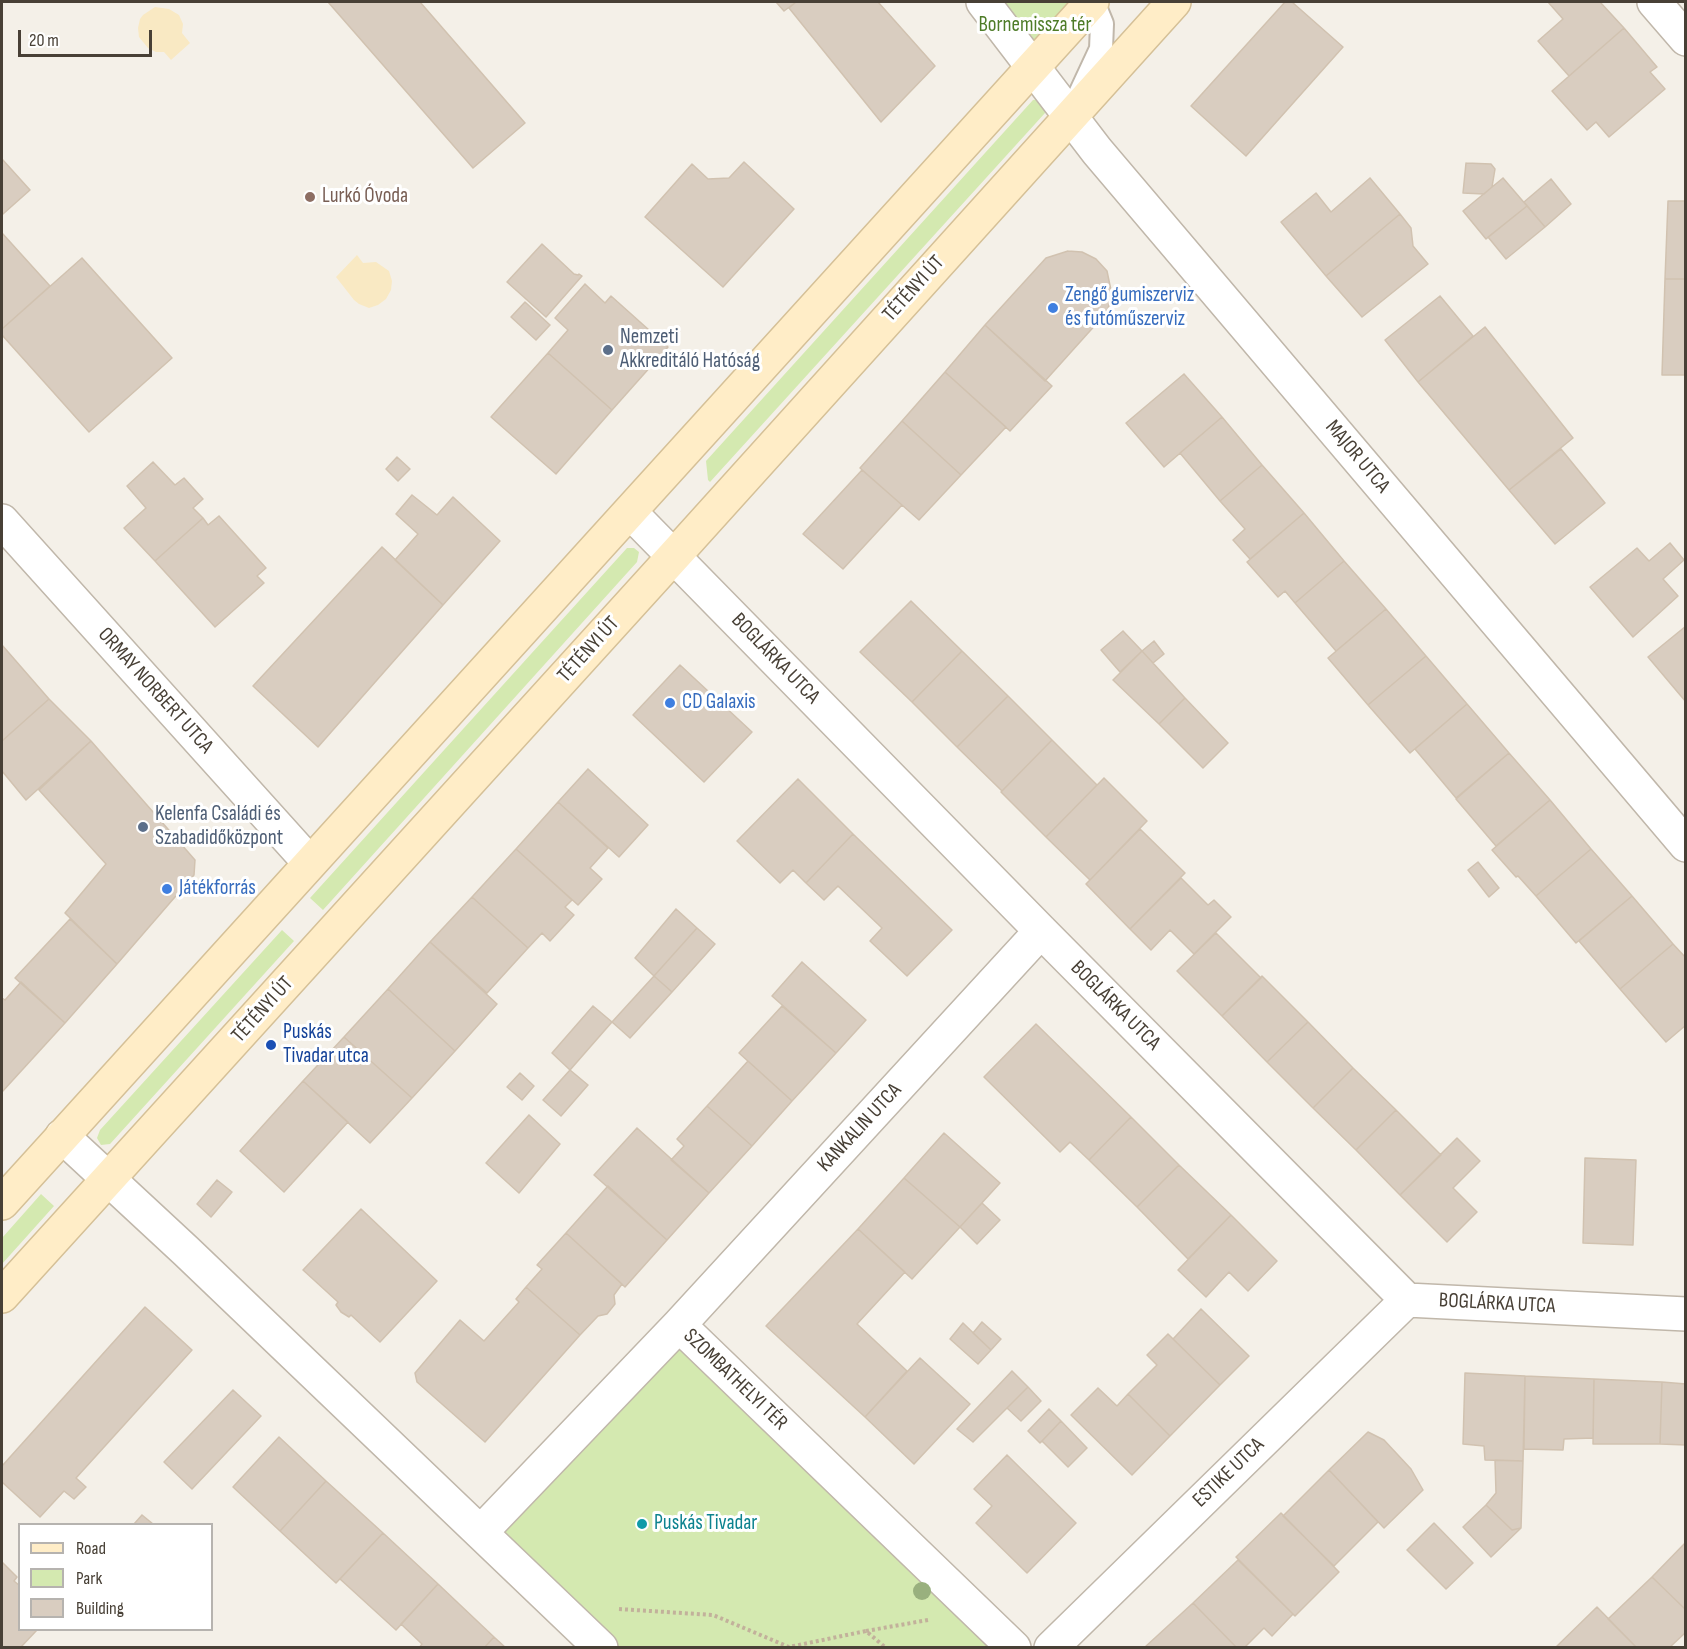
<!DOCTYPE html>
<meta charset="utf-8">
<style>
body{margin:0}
#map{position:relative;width:1687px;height:1649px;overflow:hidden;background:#f4f0e8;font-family:"Sofia Sans Condensed",sans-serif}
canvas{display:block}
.frame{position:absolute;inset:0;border:3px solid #484036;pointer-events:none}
.legend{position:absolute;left:18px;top:1523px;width:195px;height:108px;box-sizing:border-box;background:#fff;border:2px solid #b6b3af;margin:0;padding:8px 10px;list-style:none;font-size:18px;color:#484036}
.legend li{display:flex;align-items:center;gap:12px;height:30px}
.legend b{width:30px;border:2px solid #b6b3af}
.scale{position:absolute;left:18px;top:30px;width:134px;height:27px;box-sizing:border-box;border:3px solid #484036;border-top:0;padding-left:8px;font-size:18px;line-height:21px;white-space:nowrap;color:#484036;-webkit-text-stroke:4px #fff;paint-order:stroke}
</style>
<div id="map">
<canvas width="1687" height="1649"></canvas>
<div class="frame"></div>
<ul class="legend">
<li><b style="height:8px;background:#ffedc7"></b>Road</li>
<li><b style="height:16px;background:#d4e9b0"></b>Park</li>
<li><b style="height:16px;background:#d9cdc0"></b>Building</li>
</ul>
<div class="scale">20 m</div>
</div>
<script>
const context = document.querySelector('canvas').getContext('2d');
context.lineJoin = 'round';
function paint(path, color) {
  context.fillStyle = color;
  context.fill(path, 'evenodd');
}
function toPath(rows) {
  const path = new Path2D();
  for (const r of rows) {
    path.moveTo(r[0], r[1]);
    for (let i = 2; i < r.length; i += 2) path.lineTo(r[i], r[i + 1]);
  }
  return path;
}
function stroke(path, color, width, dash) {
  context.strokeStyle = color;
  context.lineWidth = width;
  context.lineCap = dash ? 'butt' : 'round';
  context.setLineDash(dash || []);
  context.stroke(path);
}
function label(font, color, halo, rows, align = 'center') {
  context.font = font + ' "Sofia Sans Condensed",sans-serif';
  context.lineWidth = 6;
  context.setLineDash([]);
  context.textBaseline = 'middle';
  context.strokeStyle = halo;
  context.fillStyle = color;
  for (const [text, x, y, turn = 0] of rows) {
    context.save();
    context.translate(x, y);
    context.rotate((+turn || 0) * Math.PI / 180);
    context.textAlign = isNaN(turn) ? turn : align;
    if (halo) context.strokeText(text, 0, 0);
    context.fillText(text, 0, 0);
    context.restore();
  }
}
paint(toPath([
 [983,2,1092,2,1034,65],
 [1039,99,1046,109,1045,113,710,482,708,480,706,461,1033,100],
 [627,548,634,548,639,552,637,562,323,910,310,898],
 [282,930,294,941,110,1144,101,1145,97,1138,100,1130],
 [41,1194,54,1206,2,1264,2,1238],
 [679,1325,1014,1647,601,1647,481,1532]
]), '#d4e9b0');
paint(toPath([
 [155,7,169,9,179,15,183,24,182,33,190,43,171,60,164,52,156,52,148,48,139,37,138,28,140,19,143,15],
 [357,255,363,263,376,262,389,271,392,281,391,290,386,299,378,305,369,308,359,304,354,300,336,277]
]), '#f9e9c3');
const building = toPath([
 [328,2,420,2,525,123,473,168,328,2],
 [776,2,796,2,784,11,776,2],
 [796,2,878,2,935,66,881,122,789,8,796,2],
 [1285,2,1292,2,1343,47,1246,156,1191,106,1285,2],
 [1548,2,1600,2,1624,28,1569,76,1538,41,1563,19,1548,2],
 [1624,28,1657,67,1650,72,1665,89,1609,137,1596,122,1587,130,1552,91,1624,28],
 [2,159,30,190,3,214,2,212,2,159],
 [744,162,794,209,723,287,645,217,692,164,708,179,729,178,744,162],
 [1466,163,1491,164,1495,169,1492,187,1484,194,1463,193,1466,163],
 [1370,178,1400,214,1326,276,1281,222,1316,193,1331,212,1370,178],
 [1503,178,1527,206,1486,239,1463,211,1503,178],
 [1551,179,1571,204,1545,227,1524,202,1551,179],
 [1668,201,1686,201,1686,279,1665,279,1668,201],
 [1527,206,1545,227,1506,259,1488,237,1527,206],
 [1400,214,1411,228,1413,246,1428,264,1362,317,1326,276,1400,214],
 [2,233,50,286,2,329,2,233],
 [542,244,574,274,578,275,579,274,582,276,546,317,507,282,542,244],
 [1068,251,1082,252,1096,259,1107,271,1112,295,1107,312,1045,381,985,325,1046,258,1068,251],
 [82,258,172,358,89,432,2,335,2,329,82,258],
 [1665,279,1686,279,1686,375,1662,375,1665,279],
 [585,284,605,303,611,296,668,347,612,410,548,353,568,330,555,318,585,284],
 [1440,296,1473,336,1418,382,1385,340,1440,296],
 [525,302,550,325,536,340,511,317,525,302],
 [985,325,1052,386,1010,431,945,372,985,325],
 [1485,327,1573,438,1509,490,1418,382,1485,327],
 [548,353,612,410,556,474,491,417,548,353],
 [945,372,1006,427,961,475,902,421,945,372],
 [1184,374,1222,417,1164,467,1126,423,1184,374],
 [1222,417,1262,465,1220,501,1180,453,1222,417],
 [902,421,961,475,919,520,860,468,902,421],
 [1561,449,1605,503,1555,544,1509,490,1561,449],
 [397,457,410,469,398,481,386,469,397,457],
 [153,462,175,485,184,478,203,499,193,508,203,518,155,561,124,528,146,508,127,486,153,462],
 [1262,465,1304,513,1250,559,1233,540,1245,529,1220,501,1262,465],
 [862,470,902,505,843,569,803,534,862,470],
 [412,495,437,515,453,497,500,541,443,605,395,560,418,534,396,514,412,495],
 [1304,513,1344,561,1295,603,1285,591,1278,597,1247,562,1304,513],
 [219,516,266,568,257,576,264,583,215,627,155,561,203,518,208,525,219,516],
 [1670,543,1684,560,1663,579,1678,596,1633,637,1590,587,1637,548,1649,561,1670,543],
 [382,547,443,605,318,747,253,686,382,547],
 [1344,561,1386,609,1336,651,1295,603,1344,561],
 [911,601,962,651,912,702,860,652,911,601],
 [1386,609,1426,656,1368,705,1328,658,1386,609],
 [1686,626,1686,702,1648,657,1686,626],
 [1123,631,1142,651,1120,672,1101,650,1123,631],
 [1154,641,1164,654,1153,663,1142,651,1154,641],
 [2,645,49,699,2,741,2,645],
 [962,651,1008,696,957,747,912,702,962,651],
 [1142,651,1185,698,1159,724,1113,680,1142,651],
 [1426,656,1467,704,1410,753,1368,705,1426,656],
 [680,665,752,732,704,782,633,715,680,665],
 [1008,696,1052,740,1002,791,957,747,1008,696],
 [1185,698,1228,743,1203,768,1159,724,1185,698],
 [49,699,91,741,26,800,2,771,2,741,49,699],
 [1467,704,1509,753,1456,798,1415,749,1467,704],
 [1052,740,1097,785,1046,837,1001,792,1052,740],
 [91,741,195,860,194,875,117,964,65,913,106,864,39,790,91,741],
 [1509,753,1550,800,1496,846,1456,799,1509,753],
 [588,769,648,825,619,857,558,802,588,769],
 [1104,778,1147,821,1090,880,1046,837,1104,778],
 [798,779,853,834,806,883,793,870,780,883,737,841,798,779],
 [1550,800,1591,849,1536,896,1518,876,1516,877,1492,850,1550,800],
 [558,802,608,848,590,868,602,879,578,905,516,849,558,802],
 [1140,829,1185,873,1130,929,1086,884,1140,829],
 [853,834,952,930,907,976,870,941,882,928,838,886,824,900,806,883,853,834],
 [516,849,572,900,565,907,574,915,550,941,542,933,528,948,472,897,516,849],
 [1591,849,1632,896,1576,943,1536,896,1591,849],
 [1478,862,1499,888,1489,897,1468,870,1478,862],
 [1181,878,1208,905,1214,900,1231,917,1194,954,1170,930,1151,950,1130,929,1181,878],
 [1632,896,1673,944,1620,989,1579,941,1632,896],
 [472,897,528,948,487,993,430,942,472,897],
 [676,909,697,928,654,976,635,958,676,909],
 [70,919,117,964,65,1023,15,978,70,919],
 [697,928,715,944,672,992,654,976,697,928],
 [1216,933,1261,978,1222,1016,1177,971,1216,933],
 [430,942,497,1004,455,1051,388,989,430,942],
 [1673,944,1686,958,1686,1025,1666,1042,1620,989,1673,944],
 [802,962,866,1020,836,1053,772,996,802,962],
 [654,976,672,992,630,1038,612,1022,654,976],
 [1262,976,1308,1022,1267,1062,1222,1016,1262,976],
 [21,982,65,1023,2,1092,2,998,5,1000,21,982],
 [388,989,455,1051,412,1098,344,1037,388,989],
 [593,1006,612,1022,570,1070,552,1053,593,1006],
 [782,1006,836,1053,792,1101,739,1053,782,1006],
 [1308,1022,1353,1068,1313,1108,1267,1062,1308,1022],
 [1036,1024,1131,1117,1089,1160,1070,1142,1060,1152,984,1077,1036,1024],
 [344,1037,412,1098,370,1143,303,1081,344,1037],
 [748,1061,792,1101,752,1146,707,1106,748,1061],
 [1353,1068,1396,1110,1356,1150,1313,1108,1353,1068],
 [570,1070,588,1085,561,1116,543,1100,570,1070],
 [520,1073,534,1086,522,1100,507,1087,520,1073],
 [303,1081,348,1122,284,1192,240,1151,303,1081],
 [707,1106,752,1146,709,1193,671,1160,684,1146,677,1139,707,1106],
 [1396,1110,1441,1155,1400,1195,1356,1150,1396,1110],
 [529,1115,560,1144,519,1193,486,1163,529,1115],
 [1131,1117,1179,1165,1137,1207,1089,1160,1131,1117],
 [637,1128,709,1193,667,1240,594,1175,637,1128],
 [944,1133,1000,1183,960,1227,904,1178,944,1133],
 [1457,1138,1480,1161,1453,1188,1477,1212,1447,1242,1400,1195,1457,1138],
 [1585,1158,1636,1160,1633,1245,1583,1243,1585,1158],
 [1179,1165,1231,1215,1188,1259,1137,1207,1179,1165],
 [904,1178,960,1227,912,1279,858,1229,904,1178],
 [217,1180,232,1192,211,1217,197,1204,217,1180],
 [608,1186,667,1240,625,1287,566,1233,608,1186],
 [982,1203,1000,1220,977,1244,960,1227,982,1203],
 [361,1209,437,1281,380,1342,351,1315,349,1317,341,1312,336,1305,338,1302,303,1270,361,1209],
 [1231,1215,1277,1261,1248,1291,1229,1272,1206,1297,1178,1270,1231,1215],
 [858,1229,905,1272,857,1324,907,1371,865,1417,766,1326,858,1229],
 [566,1233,622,1284,614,1295,615,1304,607,1314,598,1316,580,1335,526,1287,542,1269,537,1265,566,1233],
 [526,1287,580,1335,485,1442,417,1382,415,1373,460,1320,484,1341,519,1302,516,1299,526,1287],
 [145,1307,192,1350,76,1478,86,1487,74,1499,64,1491,40,1517,2,1482,2,1466,145,1307],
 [1201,1309,1249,1356,1220,1385,1173,1339,1201,1309],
 [982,1322,1001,1339,991,1350,973,1333,982,1322],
 [963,1323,991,1350,978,1364,950,1339,963,1323],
 [1168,1334,1220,1385,1170,1436,1128,1394,1157,1365,1147,1355,1168,1334],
 [920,1358,970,1404,914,1464,865,1417,920,1358],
 [1012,1371,1028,1387,973,1442,957,1429,1012,1371],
 [1465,1373,1525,1376,1523,1461,1485,1460,1484,1446,1463,1444,1465,1373],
 [1525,1376,1594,1379,1593,1438,1564,1439,1563,1450,1524,1449,1525,1376],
 [1594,1379,1662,1382,1660,1444,1593,1444,1594,1379],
 [1662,1382,1686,1384,1686,1445,1660,1444,1662,1382],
 [1028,1387,1041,1401,1021,1421,1007,1408,1028,1387],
 [1098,1388,1117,1406,1128,1394,1170,1436,1132,1475,1071,1415,1098,1388],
 [233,1390,261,1416,192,1489,164,1462,233,1390],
 [1049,1409,1061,1421,1040,1443,1028,1431,1049,1409],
 [1061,1421,1087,1448,1068,1467,1042,1441,1061,1421],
 [1368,1432,1384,1440,1411,1469,1423,1490,1384,1528,1329,1470,1368,1432],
 [279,1437,326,1481,280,1531,233,1487,279,1437],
 [1007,1455,1076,1523,1027,1573,976,1523,992,1506,974,1489,1007,1455],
 [1495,1460,1523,1461,1521,1528,1512,1530,1486,1505,1496,1493,1495,1460],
 [1329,1470,1378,1522,1334,1566,1283,1516,1329,1470],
 [326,1481,383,1533,336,1583,280,1531,326,1481],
 [1486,1505,1512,1530,1521,1528,1491,1557,1463,1527,1486,1505],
 [1281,1513,1339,1572,1295,1616,1236,1557,1281,1513],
 [142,1515,153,1524,134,1524,142,1515],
 [1434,1523,1473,1563,1446,1589,1407,1550,1434,1523],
 [383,1533,438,1584,396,1630,340,1579,383,1533],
 [1686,1542,1686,1610,1652,1577,1686,1542],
 [1238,1560,1293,1614,1272,1636,1264,1628,1244,1648,1237,1648,1193,1603,1238,1560],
 [2,1562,17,1577,14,1581,20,1586,20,1630,37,1630,20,1648,2,1648,2,1562],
 [1652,1577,1686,1610,1686,1632,1669,1648,1637,1648,1608,1619,1652,1577],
 [438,1584,494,1637,484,1648,419,1648,422,1644,401,1624,438,1584],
 [1193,1603,1237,1648,1145,1647,1193,1603],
 [1597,1607,1637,1648,1555,1648,1597,1607],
 [494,1637,506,1648,484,1648,494,1637]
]);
paint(building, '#d9cdc0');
stroke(building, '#d1c2b0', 1.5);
const lane = toPath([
 [1080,94,1101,49,1102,24,1093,2]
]);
const street = toPath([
 [983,2,1097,151,1686,845],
 [1654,2,1686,39],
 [630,512,1041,931,1407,1300,1686,1314],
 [2,521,309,862],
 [62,1136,186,1251,601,1648],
 [679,1325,1014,1648],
 [481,1532,679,1325,1041,931],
 [1051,1648,1407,1300]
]);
const secondary = toPath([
 [2,1203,1092,2],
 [2,1296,674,556,1174,2]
]);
stroke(lane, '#c0b7aa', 26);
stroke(street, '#c0b7aa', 36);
stroke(secondary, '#d5c097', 36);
stroke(toPath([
 [619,1609,713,1615,789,1647,866,1631,886,1648],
 [866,1631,928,1620]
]), '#c2b19b', 4, [3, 3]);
stroke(lane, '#fff', 22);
stroke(street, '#fff', 33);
stroke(secondary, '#ffedc7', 33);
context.fillStyle = '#99b07e';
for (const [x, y] of [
 [922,1591]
]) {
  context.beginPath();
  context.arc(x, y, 9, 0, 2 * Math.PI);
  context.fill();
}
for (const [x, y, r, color] of [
 [310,197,6,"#8d6e63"],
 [1053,308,6,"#3f7fe0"],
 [608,350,6,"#5c6f8a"],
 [670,703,6,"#3f7fe0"],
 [143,827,6,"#5c6f8a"],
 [167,889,6,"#3f7fe0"],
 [271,1045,6,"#1a4fb4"],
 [642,1524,6,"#0f9aa8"]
]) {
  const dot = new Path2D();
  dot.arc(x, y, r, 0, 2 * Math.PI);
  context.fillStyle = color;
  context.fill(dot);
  stroke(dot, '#fff', 2);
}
label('21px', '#4e7c28', '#fff', [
 ["Bornemissza tér",1035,26]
]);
label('21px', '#785e54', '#fff', [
 ["Lurkó Óvoda",322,197]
], 'left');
label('21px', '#484036', '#fff', [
 ["TÉTÉNYI ÚT",914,289,-48],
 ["MAJOR UTCA",1357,457,50],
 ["TÉTÉNYI ÚT",589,650,-48],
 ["BOGLÁRKA UTCA",775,659,46],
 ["ORMAY NORBERT UTCA",155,691,48],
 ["BOGLÁRKA UTCA",1115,1006,45],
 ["TÉTÉNYI ÚT",263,1010,-48],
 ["KANKALIN UTCA",860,1128,-47],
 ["BOGLÁRKA UTCA",1497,1304,3],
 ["SZOMBATHELYI TÉR",735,1380,44],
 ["ESTIKE UTCA",1229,1473,-44]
]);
label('21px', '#366cbe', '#fff', [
 ["Zengő gumiszerviz",1065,296],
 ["és futóműszerviz",1065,320],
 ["CD Galaxis",682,703],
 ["Játékforrás",179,889]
], 'left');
label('21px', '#4e5e75', '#fff', [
 ["Nemzeti",620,338],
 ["Akkreditáló Hatóság",620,362],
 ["Kelenfa Családi és",155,815],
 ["Szabadidőközpont",155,839]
], 'left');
label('21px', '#164399', '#fff', [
 ["Puskás",283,1033],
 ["Tivadar utca",283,1057]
], 'left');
label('21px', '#0d838f', '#fff', [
 ["Puskás Tivadar",654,1524]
], 'left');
</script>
